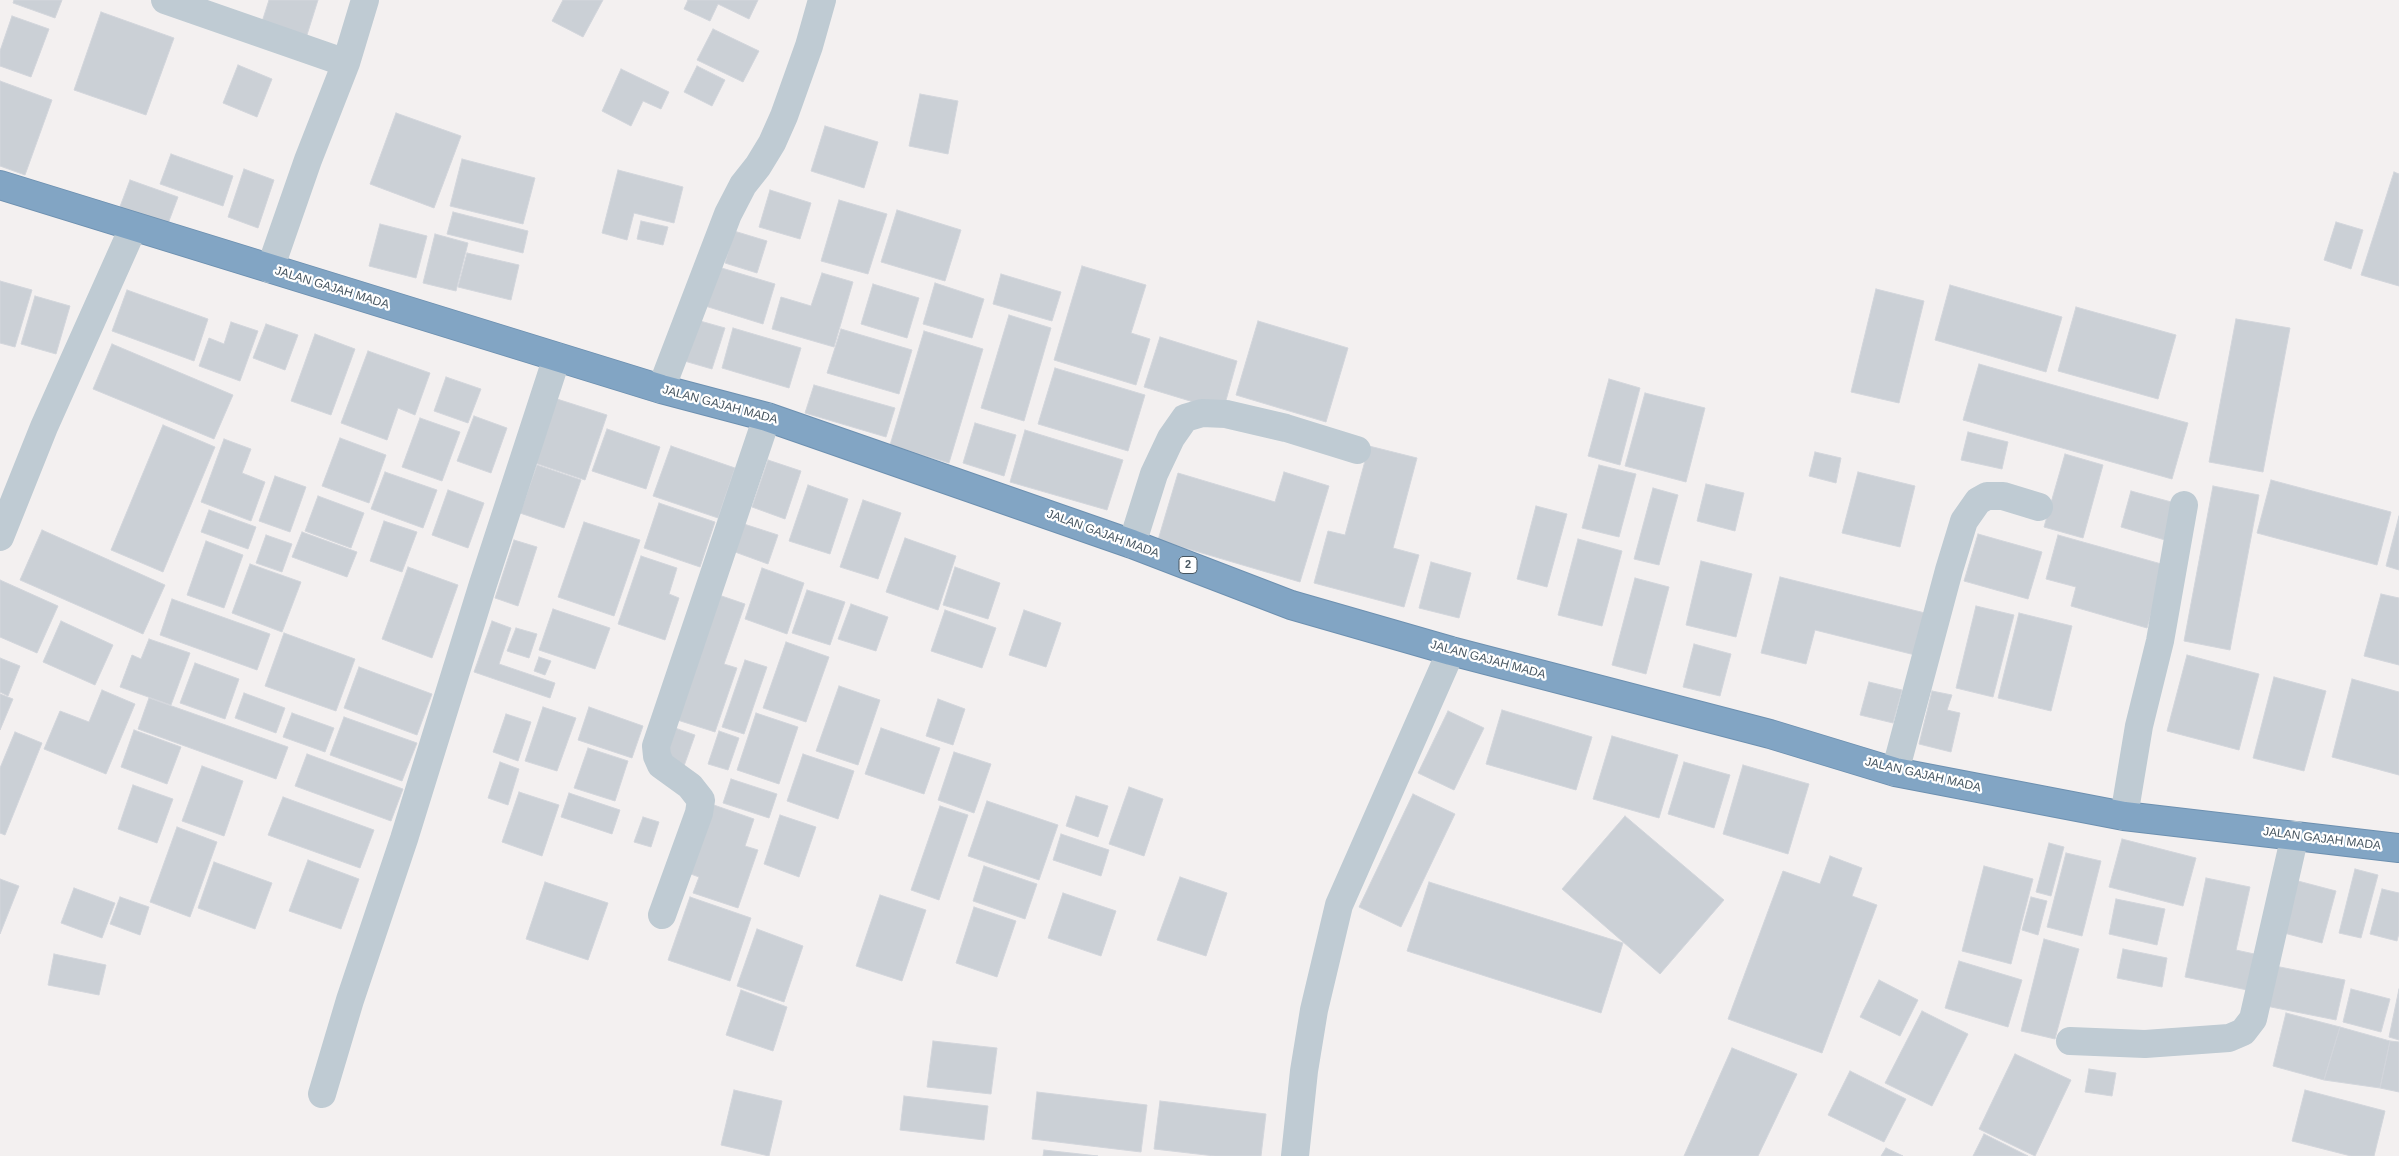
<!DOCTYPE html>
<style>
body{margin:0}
canvas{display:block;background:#f3f0f0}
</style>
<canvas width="2399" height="1156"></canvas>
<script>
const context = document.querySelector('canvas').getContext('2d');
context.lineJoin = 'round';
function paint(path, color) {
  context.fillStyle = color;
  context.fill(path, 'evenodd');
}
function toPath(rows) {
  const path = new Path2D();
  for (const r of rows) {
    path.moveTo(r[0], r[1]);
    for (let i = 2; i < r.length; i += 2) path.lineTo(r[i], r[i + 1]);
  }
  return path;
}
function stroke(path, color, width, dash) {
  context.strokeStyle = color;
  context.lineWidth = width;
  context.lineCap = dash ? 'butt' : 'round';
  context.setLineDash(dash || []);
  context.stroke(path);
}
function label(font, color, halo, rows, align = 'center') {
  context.font = font + ' Arial,sans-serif';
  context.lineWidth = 4.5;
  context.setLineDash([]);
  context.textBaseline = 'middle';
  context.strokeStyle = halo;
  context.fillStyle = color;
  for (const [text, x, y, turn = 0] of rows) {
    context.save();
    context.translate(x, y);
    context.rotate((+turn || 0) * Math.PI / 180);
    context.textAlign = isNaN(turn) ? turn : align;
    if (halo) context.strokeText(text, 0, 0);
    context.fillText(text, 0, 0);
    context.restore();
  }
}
const building = toPath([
 [14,0,62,0,55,18,13,3,14,0],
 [269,0,318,0,306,38,261,25,269,0],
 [563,0,603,0,583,37,552,21,563,0],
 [688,0,758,0,749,19,718,4,710,21,684,9,688,0],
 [101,12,174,38,146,115,74,90,101,12],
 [12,16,49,29,31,77,0,66,0,51,12,16],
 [713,29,759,51,743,82,697,60,713,29],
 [238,65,272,79,257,117,223,103,238,65],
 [697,66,725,80,712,106,684,92,697,66],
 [621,69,669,92,661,109,643,101,631,126,602,111,621,69],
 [0,81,52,100,25,175,0,166,0,81],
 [920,94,958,101,948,154,909,146,920,94],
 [396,113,461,136,434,208,370,184,396,113],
 [825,126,878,142,864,188,811,171,825,126],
 [171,154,233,176,223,206,160,184,171,154],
 [462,159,535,178,523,224,450,206,462,159],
 [244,169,274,180,258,228,228,217,244,169],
 [618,170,683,187,674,223,634,213,627,240,602,233,618,170],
 [2394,172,2399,174,2399,286,2361,275,2394,172],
 [130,180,178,197,166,229,118,212,130,180],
 [770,190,811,203,800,239,759,227,770,190],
 [839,200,887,214,868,274,821,261,839,200],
 [897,210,961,230,945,281,881,262,897,210],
 [453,212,528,231,523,253,447,234,453,212],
 [641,221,668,227,663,245,637,239,641,221],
 [2336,222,2363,230,2351,269,2324,260,2336,222],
 [380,224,427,236,416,278,369,266,380,224],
 [734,231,767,241,757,273,725,263,734,231],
 [435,234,468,243,456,291,423,283,435,234],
 [467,253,519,265,511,300,458,287,467,253],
 [715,266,775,284,763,324,702,305,715,266],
 [1082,266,1146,285,1131,333,1150,339,1136,385,1054,360,1082,266],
 [822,273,853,282,834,347,772,329,781,297,811,306,822,273],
 [1001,274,1061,292,1052,321,993,304,1001,274],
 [0,281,32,290,15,347,0,343,0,281],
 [935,283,984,299,972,338,923,324,935,283],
 [873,284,919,298,907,338,861,324,873,284],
 [1950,285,2062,317,2046,372,1935,340,1950,285],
 [1876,289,1924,301,1899,403,1851,392,1876,289],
 [127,290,208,319,194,361,112,331,127,290],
 [35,296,70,306,56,354,21,344,35,296],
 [2076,307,2176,335,2158,399,2058,371,2076,307],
 [1009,315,1051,328,1024,421,981,408,1009,315],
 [693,319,725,328,712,369,681,360,693,319],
 [2236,319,2290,328,2263,472,2209,462,2236,319],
 [1258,321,1348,348,1326,422,1236,395,1258,321],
 [231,322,258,331,240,381,199,366,209,338,224,344,231,322],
 [266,324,298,335,285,370,253,358,266,324],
 [733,328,801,348,789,388,722,368,733,328],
 [841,329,912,350,899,394,827,373,841,329],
 [924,331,983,349,949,463,890,445,924,331],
 [315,334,355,349,331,415,291,401,315,334],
 [1160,337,1237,361,1223,411,1144,387,1160,337],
 [112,344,233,395,214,439,93,389,112,344],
 [368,351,430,373,415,415,398,408,387,440,341,423,368,351],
 [1979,364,2188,423,2172,479,1963,420,1979,364],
 [1055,368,1145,395,1128,451,1038,424,1055,368],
 [446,377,481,389,468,423,434,411,446,377],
 [1609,379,1640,388,1620,465,1588,456,1609,379],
 [814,385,895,408,886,437,805,413,814,385],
 [1645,393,1705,408,1686,482,1625,466,1645,393],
 [557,399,607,415,585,480,535,463,557,399],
 [474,416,507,428,491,473,457,461,474,416],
 [420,418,460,432,442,481,402,467,420,418],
 [975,423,1016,435,1004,476,963,463,975,423],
 [163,425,215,447,163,572,111,550,163,425],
 [607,429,660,447,646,489,592,471,607,429],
 [1025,430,1123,460,1107,510,1010,482,1025,430],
 [1968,432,2008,442,2002,469,1961,460,1968,432],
 [340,438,386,455,369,503,322,486,340,438],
 [224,439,251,449,242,473,265,482,251,521,201,502,224,439],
 [671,446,735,468,718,518,653,496,671,446],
 [1369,446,1417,458,1393,548,1419,555,1404,607,1314,583,1328,531,1345,535,1369,446],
 [1815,452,1841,458,1836,483,1809,476,1815,452],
 [2065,454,2103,465,2083,538,2044,527,2065,454],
 [768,460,801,471,785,519,752,507,768,460],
 [537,465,581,480,564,528,520,513,537,465],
 [1599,465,1636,474,1619,537,1582,528,1599,465],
 [385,472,437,490,423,528,371,509,385,472],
 [1284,472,1329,486,1300,582,1158,540,1178,473,1275,502,1284,472],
 [1858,472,1915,486,1900,547,1842,533,1858,472],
 [275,476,306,487,290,532,259,521,275,476],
 [2271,480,2391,512,2377,565,2257,533,2271,480],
 [1706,484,1744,493,1735,531,1697,521,1706,484],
 [808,485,848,499,830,554,789,541,808,485],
 [2213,486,2259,495,2230,650,2184,641,2213,486],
 [1653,488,1678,495,1659,565,1634,559,1653,488],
 [448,490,484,503,468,548,432,535,448,490],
 [2131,491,2175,503,2165,540,2121,527,2131,491],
 [318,496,364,513,351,548,305,531,318,496],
 [863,500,901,513,878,579,840,567,863,500],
 [659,503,715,522,700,567,644,548,659,503],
 [1536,506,1567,514,1547,587,1517,579,1536,506],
 [209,510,256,527,248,549,201,532,209,510],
 [2399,516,2399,570,2386,566,2399,516],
 [384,521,417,532,402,572,370,561,384,521],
 [584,522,640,540,614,616,558,597,584,522],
 [744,524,778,535,768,564,735,552,744,524],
 [42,530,165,585,143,634,20,580,42,530],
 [302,532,357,552,347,577,292,557,302,532],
 [1978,534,2042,552,2028,599,1964,581,1978,534],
 [266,535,292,544,282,572,256,563,266,535],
 [2058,535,2165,565,2147,628,2071,606,2076,587,2046,579,2058,535],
 [905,538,956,556,938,610,886,592,905,538],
 [1578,539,1622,551,1602,626,1558,615,1578,539],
 [514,540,537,547,518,606,495,598,514,540],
 [206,541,243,555,224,608,187,595,206,541],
 [641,556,677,568,669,594,679,598,665,640,618,624,641,556],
 [1701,561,1752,574,1736,637,1686,625,1701,561],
 [1431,562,1471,573,1459,618,1419,608,1431,562],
 [250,564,301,582,282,632,232,613,250,564],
 [408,567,458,585,432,658,382,639,408,567],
 [955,567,1000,583,988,619,943,605,955,567],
 [762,568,804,583,787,634,745,619,762,568],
 [1780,577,1925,613,1915,655,1815,630,1806,664,1761,653,1780,577],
 [1635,578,1669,587,1646,674,1612,665,1635,578],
 [0,580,58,606,37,653,0,637,0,580],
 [807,590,845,602,830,645,792,633,807,590],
 [710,592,745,604,724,664,737,668,715,732,668,717,710,592],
 [2381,594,2399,598,2399,665,2364,656,2381,594],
 [172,599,270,634,257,670,160,635,172,599],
 [851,604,888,617,876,651,838,639,851,604],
 [1976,606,2014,615,1993,697,1956,688,1976,606],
 [553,609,610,628,595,669,539,650,553,609],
 [945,610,996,628,982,668,931,651,945,610],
 [1024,610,1061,623,1046,667,1009,655,1024,610],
 [2019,613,2072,626,2051,711,1998,698,2019,613],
 [61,621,113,645,95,685,43,662,61,621],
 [492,621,511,628,499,664,555,683,550,698,474,672,492,621],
 [516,628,537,634,529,658,507,651,516,628],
 [284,633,355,659,336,711,265,686,284,633],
 [149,639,190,653,171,705,120,687,132,655,141,659,149,639],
 [786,642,829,657,806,722,763,708,786,642],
 [1694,644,1731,654,1720,696,1683,687,1694,644],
 [2187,655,2259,674,2239,750,2167,731,2187,655],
 [539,657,551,661,545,675,534,671,539,657],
 [0,658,20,666,8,696,0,692,0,658],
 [745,660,767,667,744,734,722,727,745,660],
 [195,663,239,679,225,719,180,703,195,663],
 [359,667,432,694,417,735,344,708,359,667],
 [2274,677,2326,691,2304,771,2253,758,2274,677],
 [2352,679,2399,692,2399,775,2332,757,2352,679],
 [1869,682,1902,690,1893,723,1860,715,1869,682],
 [839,686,880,700,858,765,816,751,839,686],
 [102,690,135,704,106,774,44,749,60,711,89,722,102,690],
 [1932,691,1952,695,1947,710,1960,713,1951,752,1919,744,1932,691],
 [244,693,285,708,276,733,235,718,244,693],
 [0,694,13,699,0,730,0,694],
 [149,698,288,747,276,779,138,729,149,698],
 [938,699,965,709,953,745,926,736,938,699],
 [543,707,576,718,557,771,525,761,543,707],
 [589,707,643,726,632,758,578,740,589,707],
 [1502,710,1592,737,1576,790,1486,764,1502,710],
 [1448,711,1484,728,1454,790,1418,773,1448,711],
 [292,713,334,728,325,752,283,737,292,713],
 [756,713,798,727,779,784,737,770,756,713],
 [506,714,531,722,518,761,493,752,506,714],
 [344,717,417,743,402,781,330,755,344,717],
 [675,728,695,735,684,766,664,759,675,728],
 [881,728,940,748,924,794,865,774,881,728],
 [134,730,181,747,167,784,121,767,134,730],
 [719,731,739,738,728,770,708,764,719,731],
 [15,732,42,743,5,835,0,833,0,768,15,732],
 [1612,736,1678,755,1659,818,1593,799,1612,736],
 [588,748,628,761,615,801,574,788,588,748],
 [954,752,991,764,974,813,938,800,954,752],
 [307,754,403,789,391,821,295,786,307,754],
 [803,754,854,771,838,819,787,801,803,754],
 [500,762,519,769,508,805,488,798,500,762],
 [1684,762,1730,775,1714,828,1668,814,1684,762],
 [1743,765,1809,784,1788,854,1723,834,1743,765],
 [202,766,243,781,224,836,182,821,202,766],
 [731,779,777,794,769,818,723,803,731,779],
 [133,785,173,799,157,843,118,829,133,785],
 [1129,787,1163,799,1144,856,1109,844,1129,787],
 [519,792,559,805,542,856,502,842,519,792],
 [569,793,620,810,612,834,561,817,569,793],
 [1413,794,1455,814,1401,927,1359,907,1413,794],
 [1076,796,1108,806,1098,837,1066,826,1076,796],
 [283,797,374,830,360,868,268,835,283,797],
 [987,801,1058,825,1039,880,968,856,987,801],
 [711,804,754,819,745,846,758,850,738,908,693,893,699,877,688,873,711,804],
 [940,806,968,815,939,900,911,890,940,806],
 [780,815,816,827,799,877,764,864,780,815],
 [1625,816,1724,900,1660,974,1562,889,1625,816],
 [643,817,659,822,651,847,634,842,643,817],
 [177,827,217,842,190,917,150,902,177,827],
 [1061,834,1109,850,1101,876,1053,860,1061,834],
 [2122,839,2196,858,2183,906,2109,887,2122,839],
 [2049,843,2064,847,2051,896,2036,892,2049,843],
 [2066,853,2101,861,2082,936,2047,927,2066,853],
 [1830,856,1862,868,1852,896,1877,905,1822,1053,1728,1019,1783,871,1820,884,1830,856],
 [308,860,359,879,341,929,289,911,308,860],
 [214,862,272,883,255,929,198,908,214,862],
 [984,866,1037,884,1025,919,973,901,984,866],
 [1984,866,2033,879,2011,964,1962,951,1984,866],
 [2355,869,2378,875,2361,938,2339,933,2355,869],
 [1180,877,1227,893,1206,956,1157,940,1180,877],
 [2206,878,2250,887,2236,950,2259,955,2252,991,2185,977,2206,878],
 [0,879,19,886,0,934,0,879],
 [2298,881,2336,891,2322,943,2284,933,2298,881],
 [545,882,608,903,588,960,526,939,545,882],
 [1429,882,1623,943,1601,1013,1407,951,1429,882],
 [74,888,115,903,102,938,61,923,74,888],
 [2382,889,2399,893,2399,933,2397,941,2370,934,2382,889],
 [1063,893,1116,911,1101,956,1048,938,1063,893],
 [880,895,926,910,902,981,856,966,880,895],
 [120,897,149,907,140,935,110,924,120,897],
 [690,897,751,918,730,981,668,960,690,897],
 [2031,897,2047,901,2038,935,2022,930,2031,897],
 [2116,899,2165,909,2157,945,2109,934,2116,899],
 [974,907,1016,921,997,977,956,963,974,907],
 [757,929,803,946,784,1002,737,986,757,929],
 [2044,939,2079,949,2055,1039,2021,1031,2044,939],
 [2123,949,2167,958,2162,987,2117,978,2123,949],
 [54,954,106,965,99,995,48,985,54,954],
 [1959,961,2022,980,2008,1027,1945,1008,1959,961],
 [2275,966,2345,980,2336,1020,2266,1006,2275,966],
 [1879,980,1918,1000,1900,1036,1860,1017,1879,980],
 [2351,989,2390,999,2381,1032,2343,1022,2351,989],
 [2399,989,2399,1040,2389,1037,2399,989],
 [741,990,787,1007,773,1051,726,1035,741,990],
 [1922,1011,1968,1034,1932,1106,1885,1083,1922,1011],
 [2286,1013,2340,1027,2324,1080,2273,1066,2286,1013],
 [2340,1027,2390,1041,2380,1088,2324,1080,2340,1027],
 [933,1041,997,1048,991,1094,927,1087,933,1041],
 [2390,1041,2399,1042,2399,1092,2380,1088,2390,1041],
 [1732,1048,1797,1074,1758,1156,1684,1156,1732,1048],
 [2015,1054,2071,1080,2035,1156,1979,1129,2015,1054],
 [2089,1069,2116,1073,2112,1096,2085,1092,2089,1069],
 [1850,1071,1906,1099,1884,1142,1828,1115,1850,1071],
 [734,1090,782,1101,769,1156,721,1145,734,1090],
 [2305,1090,2385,1111,2374,1156,2351,1156,2292,1141,2305,1090],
 [1037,1092,1147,1105,1141,1152,1032,1139,1037,1092],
 [904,1096,988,1106,984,1140,900,1130,904,1096],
 [1160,1101,1266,1114,1261,1156,1215,1156,1154,1149,1160,1101],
 [1984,1134,2028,1156,1973,1156,1984,1134],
 [1886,1148,1903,1156,1881,1156,1886,1148],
 [1044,1150,1098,1156,1043,1156,1044,1150]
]);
paint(building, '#cbd0d6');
stroke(building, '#d3d6dc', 1);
const highway = toPath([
 [0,185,661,389,767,417,1132,544,1291,605,1451,651,1770,734,1895,772,2124,816,2399,848]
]);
stroke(highway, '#6d90b0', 30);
stroke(toPath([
 [165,0,346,63],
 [270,269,308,160,346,63,365,0],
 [661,389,728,214,743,185,758,166,772,143,784,116,809,46,822,0],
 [0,537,44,427,133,228],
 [1132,544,1154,474,1171,438,1185,418,1202,413,1226,414,1286,428,1357,450],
 [1895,772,1949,570,1964,521,1978,501,1987,496,2003,496,2039,507],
 [2124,816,2139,726,2160,641,2184,505],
 [662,915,699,813,701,800,690,786,661,765,657,756,656,746,767,417],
 [2070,1041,2145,1044,2229,1038,2243,1032,2253,1019,2295,835],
 [322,1094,350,1000,404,839,483,584,557,357],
 [1295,1156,1304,1071,1314,1010,1339,905,1451,651]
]), '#bfcbd3', 28);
stroke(highway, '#82a5c4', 28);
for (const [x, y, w] of [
 [1188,565,18]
]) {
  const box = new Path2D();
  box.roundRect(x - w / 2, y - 8.5, w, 17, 4);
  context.fillStyle = '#fff';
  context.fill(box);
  stroke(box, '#465560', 1);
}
label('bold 11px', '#465560', null, [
 ["2",1188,565]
]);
label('12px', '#465560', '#fff', [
 ["JALAN GAJAH MADA",332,288,17],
 ["JALAN GAJAH MADA",720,405,15],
 ["JALAN GAJAH MADA",1103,534,20],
 ["JALAN GAJAH MADA",1488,660,15],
 ["JALAN GAJAH MADA",1923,775,13],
 ["JALAN GAJAH MADA",2322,839,7]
]);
</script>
